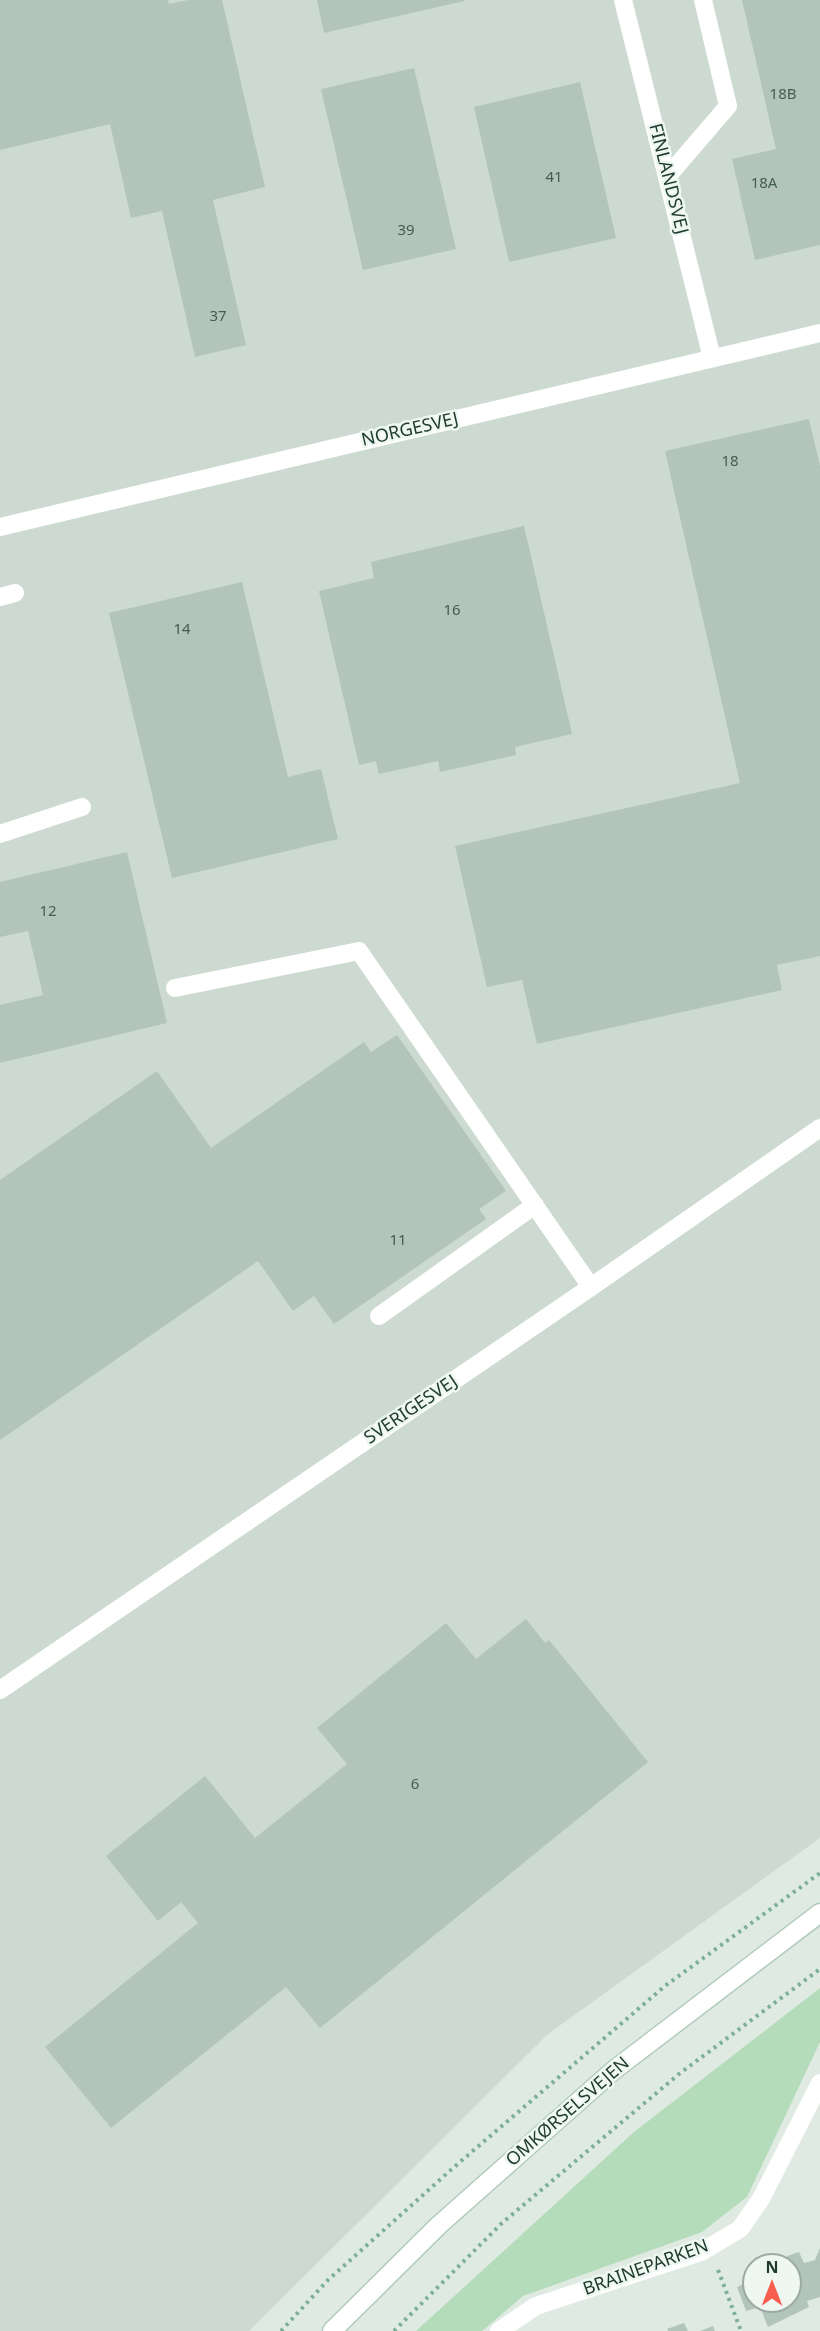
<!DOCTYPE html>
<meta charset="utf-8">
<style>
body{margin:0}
#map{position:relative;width:820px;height:2331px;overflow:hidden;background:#deeae2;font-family:"Noto Sans",sans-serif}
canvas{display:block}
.north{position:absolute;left:742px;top:2253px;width:60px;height:60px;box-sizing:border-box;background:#eef7f1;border:2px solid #9baba3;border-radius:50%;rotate:0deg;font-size:16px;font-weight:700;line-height:24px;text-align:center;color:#1f3a2e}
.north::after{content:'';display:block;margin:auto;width:21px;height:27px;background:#f75e4f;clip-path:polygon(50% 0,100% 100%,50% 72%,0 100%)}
</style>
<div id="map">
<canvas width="820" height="2331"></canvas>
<div class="north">N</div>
</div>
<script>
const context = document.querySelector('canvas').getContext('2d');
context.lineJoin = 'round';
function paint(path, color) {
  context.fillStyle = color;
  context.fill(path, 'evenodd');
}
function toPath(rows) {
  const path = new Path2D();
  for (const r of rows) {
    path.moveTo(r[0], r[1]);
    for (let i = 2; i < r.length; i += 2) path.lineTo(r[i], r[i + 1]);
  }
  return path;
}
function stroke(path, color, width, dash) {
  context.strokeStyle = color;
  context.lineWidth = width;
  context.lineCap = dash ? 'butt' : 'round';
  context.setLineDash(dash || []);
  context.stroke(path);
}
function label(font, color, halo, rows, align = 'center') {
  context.font = font + ' "Noto Sans",sans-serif';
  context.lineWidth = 5;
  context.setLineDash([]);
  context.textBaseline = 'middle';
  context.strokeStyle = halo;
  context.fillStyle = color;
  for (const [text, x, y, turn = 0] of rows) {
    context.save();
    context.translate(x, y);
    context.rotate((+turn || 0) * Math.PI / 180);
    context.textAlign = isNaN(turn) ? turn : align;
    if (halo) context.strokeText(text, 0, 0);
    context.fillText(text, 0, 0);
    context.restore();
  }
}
paint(toPath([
 [0,0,820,0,820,1838,548,2034,249,2331,0,2331]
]), '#ccdad1');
paint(toPath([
 [820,1988,820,2042,747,2197,702,2232,523,2296,482,2331,416,2331,634,2132]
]), '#b5dcba');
paint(toPath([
 [0,0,168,0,169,4,188,0,222,0,265,187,213,200,246,345,195,357,162,211,131,218,110,124,0,150],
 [317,0,464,0,464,1,324,33],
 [742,0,820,0,820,245,755,260,732,159,776,149],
 [414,68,456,249,363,270,321,89],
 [580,82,616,238,509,262,474,107],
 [809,419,820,466,820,956,777,965,782,990,537,1044,522,980,487,987,455,846,740,783,665,451],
 [524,526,572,734,515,747,516,755,440,772,438,761,379,774,376,761,359,765,319,591,374,578,371,562],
 [242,582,288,777,321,769,338,839,172,878,109,613],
 [127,852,167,1023,0,1063,0,1005,43,995,28,931,0,937,0,882],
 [397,1035,506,1191,479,1209,486,1219,334,1324,314,1296,293,1311,258,1261,0,1440,0,1180,157,1071,211,1148,364,1042,371,1052],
 [526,1619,545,1643,549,1640,648,1762,320,2028,286,1987,111,2128,45,2047,198,1923,181,1902,158,1921,106,1856,205,1776,255,1838,347,1764,317,1728,446,1623,476,1659],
 [820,2248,820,2297,807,2301,809,2307,768,2327,760,2307,746,2311,737,2287,754,2279,754,2301,790,2301,787,2256,799,2252,804,2263,815,2260],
 [778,2258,782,2265,758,2265,758,2264],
 [684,2323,688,2331,668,2331,667,2329],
 [713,2326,715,2331,700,2331]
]), '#b3c5bb');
const secondary = toPath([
 [332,2331,439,2225,614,2070,820,1913]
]);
stroke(secondary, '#b0cabd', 21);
stroke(toPath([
 [718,2270,741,2331],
 [281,2331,328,2280,453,2168,665,1986,820,1873],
 [394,2331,502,2223,679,2074,820,1969]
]), '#7daf97', 4, [3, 4.5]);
stroke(toPath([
 [667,177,728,106,703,0],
 [0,597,15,593],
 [0,834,82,807],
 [175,988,359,951,591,1287],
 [379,1316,535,1205]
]), '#fff', 18);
stroke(toPath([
 [623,0,712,358],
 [0,527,820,333],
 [0,1690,591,1287,820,1128],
 [499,2331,536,2306,701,2252,740,2229,761,2199,820,2083]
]), '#fff', 18);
stroke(secondary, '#fff', 18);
label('15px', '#445d51', null, [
 ["18B",783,95],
 ["41",554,178],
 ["18A",764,184],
 ["39",406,231],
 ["37",218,317],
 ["18",730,462],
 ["16",452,611],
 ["14",182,630],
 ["12",48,912],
 ["11",398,1241],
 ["6",415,1785]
]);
label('18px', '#1f3a2e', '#eef7f1', [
 ["FINLANDSVEJ",668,179,76],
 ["NORGESVEJ",410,430,-13],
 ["SVERIGESVEJ",411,1410,-34],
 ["OMKØRSELSVEJEN",568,2112,-41],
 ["BRAINEPARKEN",646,2268,-20]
]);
</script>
